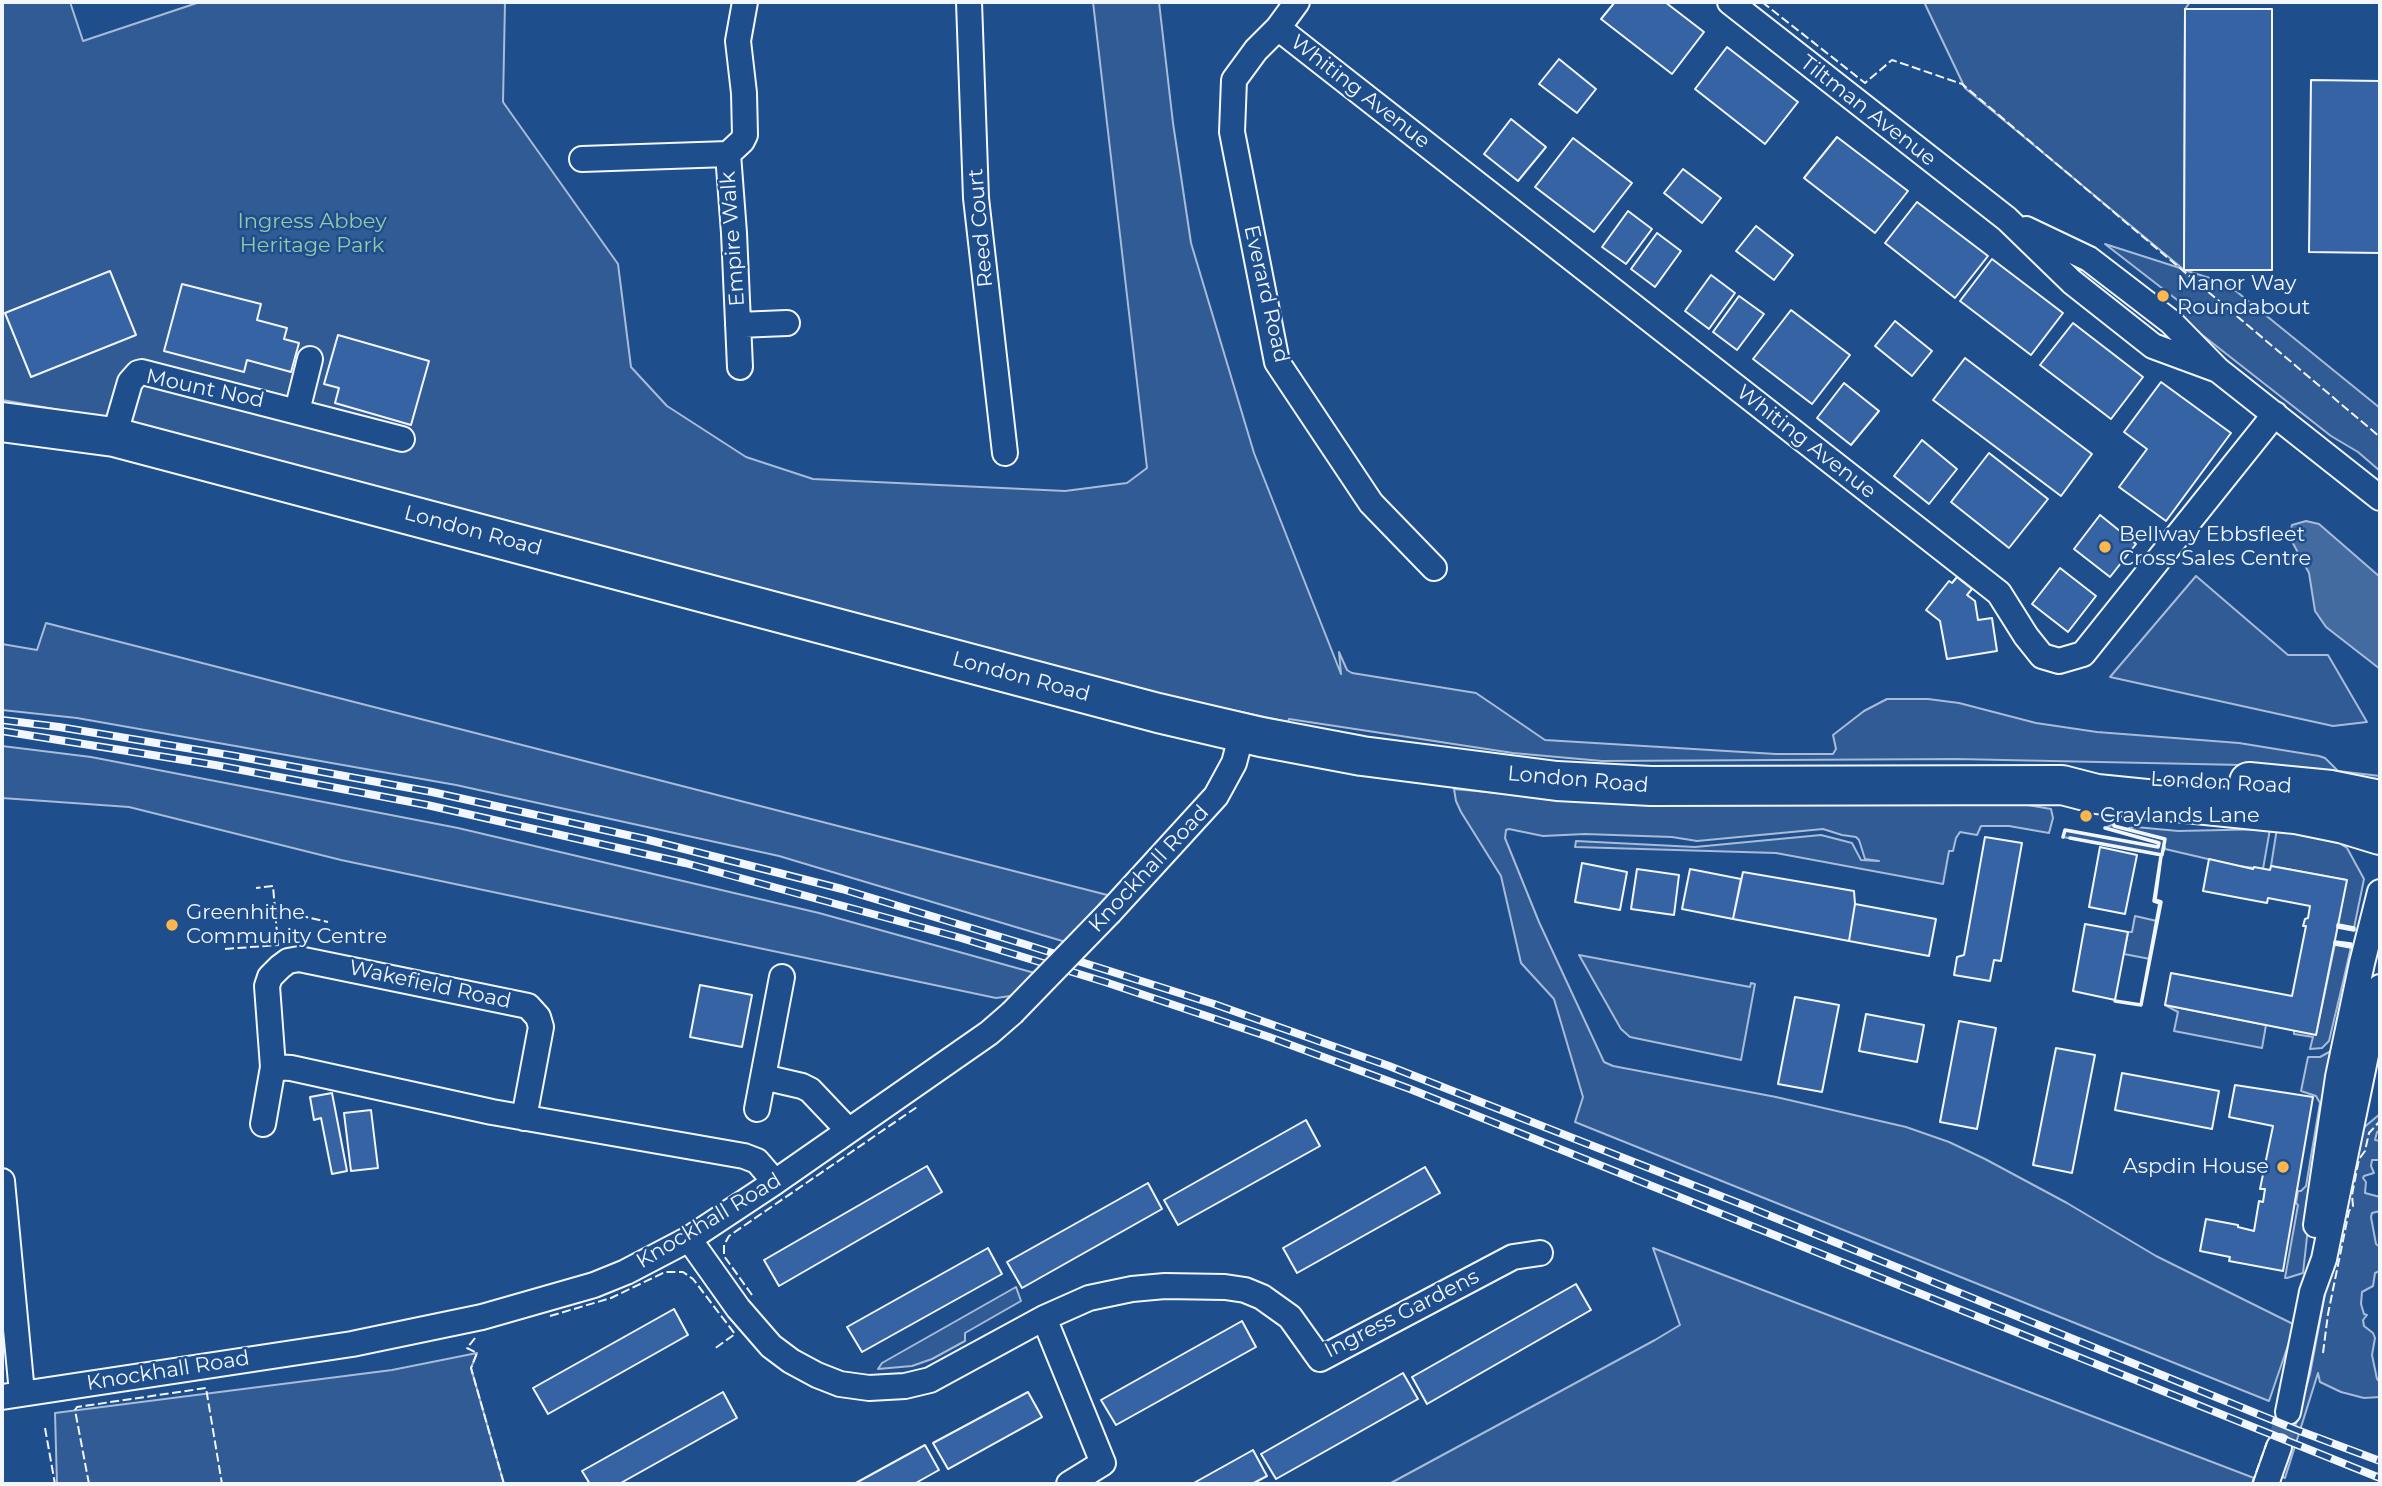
<!DOCTYPE html>
<style>
body{margin:0}
#map{position:relative;width:2382px;height:1486px;overflow:hidden;background:#1f4e8c;font-family:Montserrat,sans-serif}
canvas{display:block}
.frame{position:absolute;inset:0;border:4px solid #f2f6ff;pointer-events:none}
</style>
<div id="map">
<canvas width="2382" height="1486"></canvas>
<div class="frame"></div>
</div>
<script>
const context = document.querySelector('canvas').getContext('2d');
context.lineJoin = 'round';
function paint(path, color) {
  context.fillStyle = color;
  context.fill(path, 'evenodd');
}
function toPath(rows) {
  const path = new Path2D();
  for (const r of rows) {
    path.moveTo(r[0], r[1]);
    for (let i = 2; i < r.length; i += 2) path.lineTo(r[i], r[i + 1]);
  }
  return path;
}
function stroke(path, color, width, dash) {
  context.strokeStyle = color;
  context.lineWidth = width;
  context.lineCap = dash ? 'butt' : 'round';
  context.setLineDash(dash || []);
  context.stroke(path);
}
function label(font, color, halo, rows, align = 'center') {
  context.font = font + ' Montserrat,sans-serif';
  context.lineWidth = 5;
  context.setLineDash([]);
  context.textBaseline = 'middle';
  context.strokeStyle = halo;
  context.fillStyle = color;
  for (const [text, x, y, turn = 0] of rows) {
    context.save();
    context.translate(x, y);
    context.rotate((+turn || 0) * Math.PI / 180);
    context.textAlign = isNaN(turn) ? turn : align;
    if (halo) context.strokeText(text, 0, 0);
    context.fillText(text, 0, 0);
    context.restore();
  }
}
const built = toPath([
 [2,2,70,2,83,41,200,2,505,2,503,102,618,264,631,367,667,406,746,457,813,479,1065,491,1127,483,1147,468,1093,2,1159,2,1173,123,1191,243,1254,453,1341,674,1339,652,1347,670,1352,673,1476,693,1545,740,1776,754,1833,754,1836,749,1833,735,1864,711,1887,699,1928,699,1959,703,2036,723,2097,732,2239,743,2319,756,2325,758,2338,771,2380,776,2380,780,2243,765,1956,759,1602,761,1513,753,1289,719,1288,722,1199,703,1098,678,83,414,2,400,2,2],
 [1924,2,2190,2,2185,9,2184,270,2226,283,2380,408,2380,471,2358,452,2331,436,2178,316,2185,306,2105,244,2183,269,1965,88,1924,2],
 [2196,576,2288,655,2328,655,2367,722,2333,726,2110,677,2196,576],
 [46,623,448,726,1123,899,1079,946,779,856,456,785,77,718,2,710,2,644,37,650,46,623],
 [2,746,91,757,458,828,819,913,1049,977,1032,993,996,998,341,860,129,807,2,798,2,746],
 [1454,789,1575,800,2016,803,2051,809,2053,818,2049,833,2009,826,1981,826,1977,835,1960,832,1956,838,1953,851,1949,851,1943,884,1776,853,1575,847,1576,841,1695,847,1821,835,1852,843,1861,860,1879,861,1865,859,1859,840,1856,837,1842,835,1823,829,1697,841,1672,837,1585,834,1543,836,1509,829,1506,830,1505,838,1539,922,1604,1062,1613,1066,1776,1097,1906,1127,1949,1142,1985,1159,2067,1203,2156,1256,2295,1325,2269,1401,1575,1122,1583,1097,1554,999,1521,963,1501,876,1461,812,1456,801,1454,789],
 [2114,824,2114,826,2128,830,2129,828,2136,827,2178,831,2270,829,2263,869,2238,866,2165,849,2165,847,2162,855,2063,837,2065,830,2158,847,2158,842,2105,828,2114,824],
 [2277,828,2339,843,2347,848,2364,879,2354,928,2338,925,2346,880,2271,866,2277,828],
 [2135,916,2157,921,2150,959,2124,954,2128,932,2132,932,2135,916],
 [2335,944,2351,947,2343,982,2329,1041,2322,1048,2310,1049,2313,1037,2294,1034,2294,1030,2316,1034,2335,944],
 [1579,955,1750,987,1751,983,1755,984,1741,1060,1630,1037,1621,1029,1579,955],
 [2165,1005,2266,1025,2262,1048,2174,1031,2178,1012,2165,1005],
 [2331,1051,2323,1093,2303,1273,2287,1278,2285,1278,2298,1205,2296,1203,2298,1191,2301,1191,2306,1186,2320,1103,2316,1096,2301,1091,2308,1057,2320,1057,2331,1051],
 [2380,1114,2380,1131,2377,1132,2375,1140,2380,1141,2380,1160,2372,1160,2371,1166,2374,1173,2364,1176,2363,1178,2366,1182,2365,1193,2380,1197,2380,1211,2372,1213,2371,1217,2376,1244,2380,1247,2380,1271,2375,1273,2373,1286,2362,1292,2361,1304,2364,1314,2367,1315,2363,1320,2364,1326,2373,1333,2375,1338,2372,1355,2377,1379,2380,1382,2380,1397,2364,1398,2341,1392,2320,1382,2318,1373,2285,1478,2281,1476,2310,1374,2331,1261,2362,1129,2380,1114],
 [1653,1248,2254,1478,2252,1484,1389,1484,1655,1340,1680,1325,1653,1248],
 [1016,1287,1021,1301,965,1333,965,1341,932,1359,912,1366,878,1369,882,1363,1016,1287],
 [477,1353,471,1368,504,1484,57,1484,55,1413,392,1370,477,1353]
]);
paint(built, '#305b95');
stroke(built, '#a8bbd7', 2);
const water = toPath([
 [2306,521,2319,524,2380,577,2380,669,2326,627,2315,611,2309,573,2289,536,2292,525,2306,521]
]);
paint(water, '#446ba0');
stroke(water, '#a8bbd7', 2);
const building = toPath([
 [1615,2,1665,2,1704,32,1672,74,1601,19,1615,2],
 [2185,9,2272,9,2272,270,2184,270,2185,9],
 [1727,47,1798,102,1765,144,1695,89,1727,47],
 [1559,59,1596,89,1577,113,1539,84,1559,59],
 [2311,80,2380,81,2380,253,2309,252,2311,80],
 [1511,119,1546,147,1518,181,1484,154,1511,119],
 [1837,137,1908,191,1875,233,1804,178,1837,137],
 [1573,138,1632,183,1594,232,1535,187,1573,138],
 [1683,169,1721,198,1702,223,1664,193,1683,169],
 [1917,202,1988,256,1955,298,1885,243,1917,202],
 [1628,211,1652,229,1626,264,1602,247,1628,211],
 [1756,226,1793,255,1774,280,1736,251,1756,226],
 [1657,233,1681,251,1655,287,1631,269,1657,233],
 [1992,259,2063,313,2031,355,1960,301,1992,259],
 [110,271,136,335,31,377,5,313,110,271],
 [1711,275,1735,293,1709,329,1685,311,1711,275],
 [182,284,261,304,257,320,287,328,284,339,299,343,291,372,247,360,244,372,164,351,182,284],
 [1739,296,1764,314,1737,350,1713,332,1739,296],
 [1791,310,1850,355,1812,404,1753,359,1791,310],
 [1895,321,1932,351,1912,376,1875,346,1895,321],
 [2073,323,2143,377,2111,419,2040,365,2073,323],
 [338,335,429,361,411,425,335,403,339,388,324,384,338,335],
 [1965,358,2092,454,2061,496,1933,400,1965,358],
 [2161,382,2231,433,2166,521,2119,487,2147,449,2124,432,2161,382],
 [1844,383,1879,411,1851,445,1817,418,1844,383],
 [1922,440,1957,469,1929,504,1894,476,1922,440],
 [1989,453,2048,499,2009,548,1951,502,1989,453],
 [2100,515,2136,544,2110,577,2074,549,2100,515],
 [2060,568,2096,596,2068,632,2032,604,2060,568],
 [1957,577,1972,589,1967,595,1975,601,1978,620,1992,618,1997,651,1947,659,1940,621,1926,610,1949,581,1952,583,1957,577],
 [1985,837,2022,843,2001,961,1994,960,1990,981,1954,975,1957,957,1964,955,1985,837],
 [2100,847,2137,855,2125,914,2089,907,2100,847],
 [2209,859,2253,869,2254,867,2270,870,2271,866,2347,880,2316,1035,2165,1005,2171,973,2292,996,2306,926,2303,926,2305,919,2308,918,2310,906,2268,898,2267,903,2203,891,2209,859],
 [1582,863,1627,872,1620,910,1575,902,1582,863],
 [1637,869,1679,875,1674,915,1631,909,1637,869],
 [1690,869,1741,879,1733,919,1682,909,1690,869],
 [1743,872,1854,891,1855,904,1849,941,1733,919,1743,872],
 [1855,904,1936,919,1929,956,1849,941,1855,904],
 [2085,924,2128,932,2115,1000,2073,991,2085,924],
 [700,985,752,995,742,1047,690,1037,700,985],
 [1795,997,1839,1005,1822,1092,1778,1084,1795,997],
 [1866,1014,1924,1025,1917,1062,1859,1051,1866,1014],
 [1959,1021,1996,1028,1977,1129,1940,1122,1959,1021],
 [2056,1048,2095,1055,2072,1173,2033,1165,2056,1048],
 [2122,1073,2219,1091,2212,1129,2115,1110,2122,1073],
 [2235,1085,2313,1097,2283,1271,2229,1261,2230,1257,2200,1251,2206,1219,2238,1225,2238,1227,2254,1231,2259,1201,2263,1202,2265,1189,2260,1189,2273,1126,2229,1117,2235,1085],
 [332,1093,347,1171,332,1174,321,1118,314,1120,310,1097,332,1093],
 [371,1110,378,1168,351,1171,344,1113,371,1110],
 [1306,1120,1320,1146,1178,1225,1164,1200,1306,1120],
 [927,1166,942,1192,779,1286,764,1260,927,1166],
 [1425,1167,1440,1193,1297,1273,1283,1248,1425,1167],
 [1148,1183,1162,1209,1022,1288,1007,1262,1148,1183],
 [988,1248,1002,1274,862,1352,847,1327,988,1248],
 [1576,1284,1591,1310,1427,1404,1412,1377,1576,1284],
 [674,1309,688,1335,548,1414,533,1388,674,1309],
 [1242,1321,1256,1347,1116,1425,1101,1400,1242,1321],
 [1403,1373,1418,1399,1276,1479,1261,1454,1403,1373],
 [723,1392,737,1418,619,1484,590,1484,582,1471,723,1392],
 [1028,1392,1042,1417,948,1469,933,1443,1028,1392],
 [925,1445,939,1470,914,1484,854,1484,925,1445],
 [1253,1450,1267,1476,1252,1484,1192,1484,1253,1450]
]);
paint(building, '#3563a3');
stroke(building, '#f2f6ff', 2);
stroke(toPath([
 [2279,1447,2288,1412]
]), '#3f679d', 24, [24, 12]);
const minor = toPath([
 [969,2,976,198,1005,453],
 [1297,2,1278,28,1256,50,1234,80,1232,132,1277,362,1371,503,1434,568],
 [1730,2,2007,219,2072,282,2153,346,2218,370],
 [1278,28,1999,593,2026,636,2042,656,2059,661,2083,654,2275,414],
 [582,159,728,154],
 [2026,229,2089,259,2171,322,2218,370,2380,498],
 [738,325,787,323],
 [740,367,734,233,728,154,742,141,745,135,744,93,738,41,745,2],
 [297,411,310,359],
 [114,437,130,382,138,373,142,372,402,439],
 [1110,912,1216,796,1234,763,1242,733],
 [782,977,763,1077,802,1086,810,1090,848,1130],
 [273,1067,291,1068,492,1112,744,1156,757,1161,775,1182],
 [757,1109,763,1077],
 [263,1124,273,1067,267,986,270,977,280,967,288,961,299,959,528,1006,538,1017,541,1027,524,1118],
 [2,1181,22,1393],
 [2316,1225,2338,1077,2362,963,2380,892],
 [689,1239,738,1308,771,1346,791,1361,817,1375,840,1384,869,1388,905,1386,930,1380,1044,1318,1089,1298,1132,1289,1165,1286,1225,1287,1245,1290,1262,1297,1290,1317,1320,1359,1513,1257,1540,1253],
 [1044,1318,1103,1463,1069,1484],
 [2,1397,352,1344,482,1317,594,1285,626,1272,689,1239,775,1182,989,1033,1012,1013],
 [2288,1412,2312,1292,2324,1259,2380,987],
 [2266,1484,2279,1447]
]);
const primary = toPath([
 [2,422,114,437,1158,713,1261,737,1362,756,1557,781,1651,786,2062,785,2097,794,2295,814,2344,824,2380,835],
 [2249,782,2331,790,2380,800]
]);
stroke(minor, '#f2f6ff', 28);
stroke(primary, '#f2f6ff', 42);
stroke(minor, '#1f4e8c', 24);
stroke(primary, '#1f4e8c', 38);
const rail = toPath([
 [2,720,59,727,235,756,432,792,645,839,842,889,1024,944,1214,1004,1389,1066,1746,1206,2297,1430,2380,1461],
 [2,731,215,765,427,805,685,863,961,938,1105,982,1269,1037,1410,1089,2380,1478]
]);
stroke(rail, '#f2f6ff', 8);
stroke(rail, '#1f4e8c', 5, [16]);
const minorBridge = toPath([
 [1012,1013,1110,912]
]);
stroke(minorBridge, '#f2f6ff', 28, []);
stroke(minorBridge, '#1f4e8c', 24);
stroke(toPath([
 [1762,2,1865,83,1892,60,1962,84,2380,437],
 [275,910,328,922],
 [225,949,278,945,273,886,256,888],
 [752,1295,724,1256,724,1245,729,1236,917,1107],
 [550,1316,611,1298,665,1272,683,1272,693,1279,735,1334,714,1349],
 [475,1338,467,1348,477,1353,471,1368,504,1484],
 [2323,1353,2328,1314,2349,1211,2353,1206,2352,1195,2359,1159,2365,1151,2369,1133,2380,1121],
 [45,1428,55,1484],
 [89,1484,75,1410,77,1407,206,1388,222,1484],
 [2252,1484,2267,1442]
]), '#f2f6ff', 2, [9, 3.5]);
stroke(toPath([
 [2063,837,2065,830,2158,847,2159,843,2105,828],
 [2070,838,2162,855,2165,839,2114,826,2114,824],
 [2161,856,2155,900,2161,902,2141,1005,2115,1001,2141,1005,2160,903,2154,901,2161,856],
 [2338,925,2354,928,2354,930,2338,927,2338,925],
 [2335,942,2351,944,2351,947,2335,944,2335,942]
]), '#f2f6ff', 3.5);
for (const [x, y, r, color] of [
 [2163,296,7,"#ffb74d"],
 [2105,547,7,"#ffb74d"],
 [2086,816,7,"#ffb74d"],
 [172,925,7,"#ffb74d"],
 [2283,1167,7,"#ffb74d"]
]) {
  const dot = new Path2D();
  dot.arc(x, y, r, 0, 2 * Math.PI);
  context.fillStyle = color;
  context.fill(dot);
  stroke(dot, '#1f4e8c', 2.5);
}
label('21px', '#f2f6ff', '#1f4e8c', [
 ["Whiting Avenue",1360,92,38],
 ["Tiltman Avenue",1868,111,38],
 ["Reed Court",981,228,-95],
 ["Empire Walk",733,239,-94],
 ["Everard Road",1266,294,77],
 ["Mount Nod",205,389,12],
 ["Whiting Avenue",1806,442,38],
 ["London Road",473,531,15],
 ["London Road",1021,677,15],
 ["London Road",1578,780,5],
 ["London Road",2221,783,3],
 ["Knockhall Road",1149,869,-47],
 ["Wakefield Road",430,985,12],
 ["Knockhall Road",709,1221,-31],
 ["Ingress Gardens",1402,1314,-27],
 ["Knockhall Road",168,1371,-9]
]);
label('21px', '#97c8a6', '#1f4e8c', [
 ["Ingress Abbey",312,222],
 ["Heritage Park",312,246]
]);
label('21px', '#f2f6ff', '#1f4e8c', [
 ["Manor Way",2177,284],
 ["Roundabout",2177,308],
 ["Bellway Ebbsfleet",2119,535],
 ["Cross Sales Centre",2119,559],
 ["Craylands Lane",2100,816],
 ["Greenhithe",186,913],
 ["Community Centre",186,937],
 ["Aspdin House",2269,1167,"right"]
], 'left');
</script>
